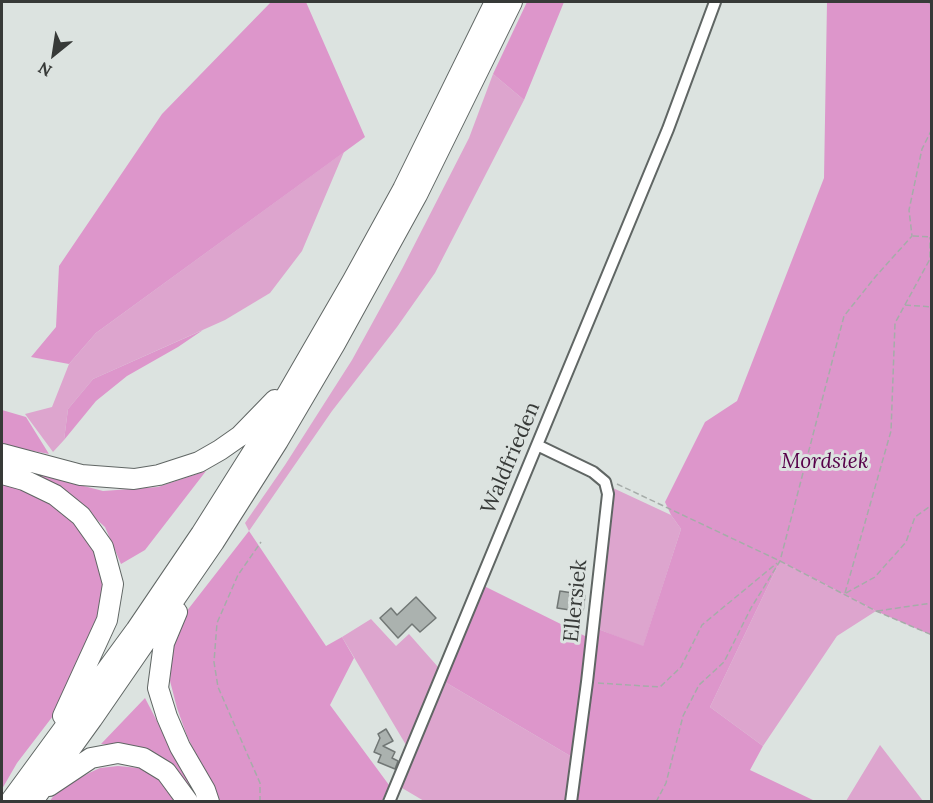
<!DOCTYPE html>
<style>
body{margin:0}
#map{position:relative;width:933px;height:803px;overflow:hidden;background:#dce3e0;font-family:Lora,serif}
canvas{display:block}
.frame{position:absolute;inset:0;border:3px solid #373a38;pointer-events:none}
.north{position:absolute;left:24px;top:24px;width:60px;height:60px;-webkit-text-stroke:4px #dce3e0;paint-order:stroke;rotate:210deg;font-size:16px;font-weight:700;line-height:24px;text-align:center;color:#373a38}
.north::after{content:'';display:block;margin:auto;width:21px;height:27px;background:#373a38;clip-path:polygon(50% 0,100% 100%,50% 72%,0 100%)}
</style>
<div id="map">
<canvas width="933" height="803"></canvas>
<div class="frame"></div>
<div class="north">N</div>
</div>
<script>
const context = document.querySelector('canvas').getContext('2d');
context.lineJoin = 'round';
function paint(path, color) {
  context.fillStyle = color;
  context.fill(path, 'evenodd');
}
function toPath(rows) {
  const path = new Path2D();
  for (const r of rows) {
    path.moveTo(r[0], r[1]);
    for (let i = 2; i < r.length; i += 2) path.lineTo(r[i], r[i + 1]);
  }
  return path;
}
function stroke(path, color, width, dash) {
  context.strokeStyle = color;
  context.lineWidth = width;
  context.lineCap = dash ? 'butt' : 'round';
  context.setLineDash(dash || []);
  context.stroke(path);
}
function label(font, color, halo, rows, align = 'center') {
  context.font = font + ' Lora,serif';
  context.lineWidth = 6;
  context.setLineDash([]);
  context.textBaseline = 'middle';
  context.strokeStyle = halo;
  context.fillStyle = color;
  for (const [text, x, y, turn = 0] of rows) {
    context.save();
    context.translate(x, y);
    context.rotate((+turn || 0) * Math.PI / 180);
    context.textAlign = isNaN(turn) ? turn : align;
    if (halo) context.strokeText(text, 0, 0);
    context.fillText(text, 0, 0);
    context.restore();
  }
}
paint(toPath([
 [493,74,524,100,435,273,397,327,332,411,249,531,245,523,285,465,352,360,402,269,469,138],
 [344,152,302,251,270,293,225,320,93,379,68,409,64,440,53,452,25,414,52,407,69,364,96,333],
 [613,488,671,515,681,529,643,647,598,629],
 [780,561,876,611,837,636,763,746,710,707],
 [371,619,396,646,409,634,438,667,406,745,342,637],
 [445,682,572,757,566,801,424,801,402,788],
 [880,745,923,801,846,801]
]), '#dda5ce');
paint(toPath([
 [271,2,306,2,365,137,96,333,69,364,31,357,56,327,59,266,162,114],
 [527,2,564,2,524,100,493,74],
 [827,2,931,2,931,635,876,611,780,561,710,707,763,746,750,770,815,801,577,802,598,629,643,646,681,529,671,515,665,502,705,422,737,401,824,178],
 [203,330,178,347,127,376,96,401,64,440,68,409,93,379],
 [2,410,26,417,49,454,2,445],
 [26,471,103,491,158,487,206,471,145,550,121,564,105,527,84,508],
 [2,482,18,486,48,500,75,521,96,549,105,582,101,614,56,712,17,763,2,789],
 [249,531,326,646,342,637,354,658,330,705,389,785,382,801,219,801,187,736,177,708,170,681,173,642,179,621],
 [484,586,587,637,572,757,445,682],
 [145,698,174,754,202,801,196,801,172,763,138,746,101,744],
 [118,766,139,768,160,780,177,802,49,802,58,790,89,773,100,768]
]), '#dd96cb');
const building = toPath([
 [560,591,585,595,583,612,557,608,560,591],
 [416,597,436,618,420,632,412,624,398,638,380,618,391,608,397,615,416,597],
 [386,729,393,741,383,746,395,752,392,758,398,761,395,769,378,762,381,755,374,752,380,738,378,734,386,729]
]);
paint(building, '#abb2af');
stroke(building, '#717775', 1.5);
const minor = toPath([
 [537,445,593,472,605,482,608,494,587,682,571,802],
 [389,802,668,129,715,2]
]);
const motorway = toPath([
 [2,454,81,475,134,479,159,475,199,462,220,450,240,436,275,400],
 [2,474,24,480,55,495,81,516,103,547,113,584,107,620,63,716],
 [177,612,164,643,158,688,167,717,180,747,205,790,209,802],
 [49,786,91,758,118,753,143,758,166,772,188,802],
 [10,802,136,630,201,534,264,434,353,280,403,189,495,2],
 [32,802,92,719,214,542,278,441,335,344,417,195,512,2]
]);
stroke(minor, '#606664', 14);
stroke(motorway, '#606664', 22);
stroke(toPath([
 [880,2,883,2],
 [928,2,932,5],
 [913,236,932,237],
 [905,305,932,307],
 [617,484,780,561,876,611,932,635],
 [845,593,891,431,895,323,930,259,930,237],
 [846,593,875,577,906,542,915,517,932,505],
 [877,611,932,603],
 [598,683,660,687,681,667,702,625,777,563],
 [260,802,260,783,218,687,214,662,217,623,238,575,261,542],
 [656,802,666,783,683,716,699,685,724,662,751,608,780,561,844,316,876,276,912,236,909,210,922,149,932,129]
]), '#a6aca9', 1.5, [6, 3]);
stroke(minor, '#fff', 10);
stroke(motorway, '#fff', 20);
label('21px', '#373a38', '#dce3e0', [
 ["Waldfrieden",511,458,-67],
 ["Ellersiek",576,601,-84]
]);
label('italic 21px', '#560049', '#dce3e0', [
 ["Mordsiek",825,462]
]);
</script>
